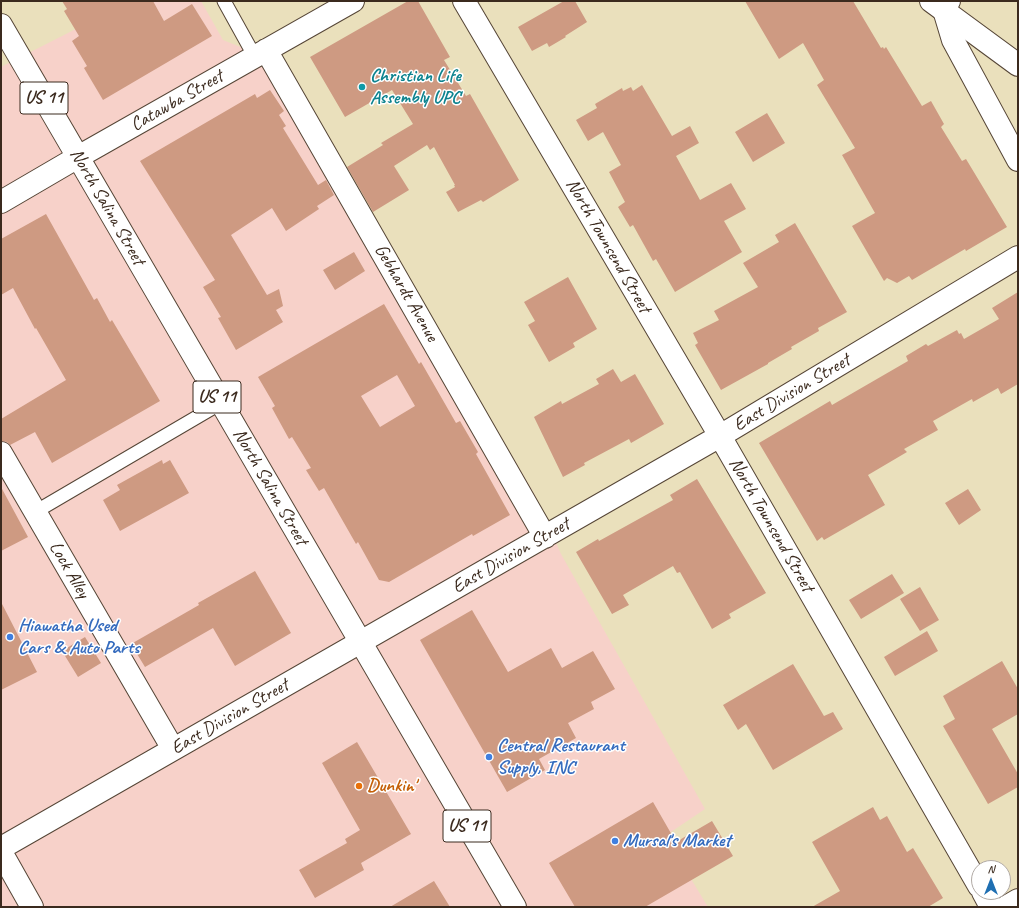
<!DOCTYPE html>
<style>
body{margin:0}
#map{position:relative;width:1019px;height:908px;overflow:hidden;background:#eae0bc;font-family:Caveat,sans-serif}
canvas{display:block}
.frame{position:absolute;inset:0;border:2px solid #3b2a1e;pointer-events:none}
.north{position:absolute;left:971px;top:860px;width:40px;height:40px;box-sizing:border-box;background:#fff;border:1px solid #b1aaa5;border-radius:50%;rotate:0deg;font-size:11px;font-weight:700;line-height:16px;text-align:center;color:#3b2a1e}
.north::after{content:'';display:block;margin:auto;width:14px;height:18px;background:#1f6fb2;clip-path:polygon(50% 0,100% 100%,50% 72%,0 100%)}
</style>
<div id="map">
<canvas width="1019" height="908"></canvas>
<div class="frame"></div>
<div class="north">N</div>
</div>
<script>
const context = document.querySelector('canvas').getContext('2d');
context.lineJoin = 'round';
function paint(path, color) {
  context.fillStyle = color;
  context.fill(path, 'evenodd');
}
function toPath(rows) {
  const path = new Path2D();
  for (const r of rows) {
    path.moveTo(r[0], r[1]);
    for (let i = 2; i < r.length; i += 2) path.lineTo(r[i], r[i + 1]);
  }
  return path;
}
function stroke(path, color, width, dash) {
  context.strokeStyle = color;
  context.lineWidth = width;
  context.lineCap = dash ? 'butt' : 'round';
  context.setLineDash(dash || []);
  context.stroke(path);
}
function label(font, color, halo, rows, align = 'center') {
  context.font = font + ' Caveat,sans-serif';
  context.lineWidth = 3;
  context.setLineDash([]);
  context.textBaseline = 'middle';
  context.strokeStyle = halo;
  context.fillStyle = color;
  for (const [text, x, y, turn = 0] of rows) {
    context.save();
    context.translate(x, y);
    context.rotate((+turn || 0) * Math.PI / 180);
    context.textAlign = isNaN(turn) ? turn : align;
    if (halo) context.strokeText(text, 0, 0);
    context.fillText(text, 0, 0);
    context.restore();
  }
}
paint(toPath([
 [131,1,201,1,223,40,283,64,536,497,561,554,705,809,665,836,708,907,1,907,1,67]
]), '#f7d1c9');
paint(toPath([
 [62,1,153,1,164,21,192,4,212,36,103,100,84,68,87,66,72,41,79,36,64,11,67,9],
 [408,1,418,1,450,57,444,60,466,96,470,94,519,180,483,202,481,200,458,212,446,192,455,187,454,185,455,185,434,147,430,150,427,145,394,166,409,190,373,212,347,167,383,145,381,143,413,124,392,90,345,117,310,57],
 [564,1,575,1,587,22,565,36,566,37,549,47,547,43,532,51,518,27],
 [745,1,853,1,881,48,883,47,884,49,886,47,922,106,931,101,944,124,941,127,962,161,966,159,1007,227,966,251,965,249,912,280,909,276,897,283,887,278,884,281,852,226,875,213,842,155,855,148,817,85,824,80,803,43,779,59],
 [642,85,672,136,690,126,699,143,676,156,700,200,731,183,746,209,724,221,742,252,675,292,656,259,653,261,633,225,630,227,618,207,625,202,609,172,621,165,603,132,588,141,576,120,597,108,595,104,622,88,623,91,631,87,633,91],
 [270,90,284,111,279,115,286,126,283,128,318,185,326,180,334,195,317,206,319,209,286,231,272,208,231,235,267,295,279,289,283,306,276,310,283,322,236,350,218,318,221,317,203,287,215,280,140,161,255,94,257,98],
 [767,113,785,143,753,162,735,132],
 [46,214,94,300,97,298,110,322,112,320,160,401,52,463,35,432,10,445,7,442,1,441,1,419,66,380,36,328,35,329,13,288,1,295,1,239],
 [795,223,847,312,818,328,819,331,791,347,792,349,768,363,768,364,721,390,695,345,698,343,693,333,719,320,714,311,758,287,743,263,779,242,775,235],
 [354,252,365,271,335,290,323,270],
 [568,277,597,329,573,343,575,347,549,362,528,325,535,321,524,302],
 [1018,292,1018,384,1001,394,998,388,973,402,972,399,933,421,938,430,904,449,907,452,868,475,885,505,824,540,822,537,817,541,759,443,830,401,832,405,908,361,906,356,926,344,928,346,957,330,959,334,961,333,964,339,999,319,992,308],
 [384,304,419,364,421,362,456,423,460,421,478,452,476,454,510,515,473,536,472,534,389,582,379,580,358,542,356,544,324,488,319,491,306,470,311,468,292,437,289,439,272,408,275,406,258,377],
 [397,375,415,406,380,427,361,396],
 [613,369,621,382,635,374,664,424,631,443,629,439,584,463,585,465,563,477,534,417,561,401,562,404,599,384,596,379],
 [162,460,163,464,170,460,189,493,120,531,103,500,120,490,117,485],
 [697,479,766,593,729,614,731,618,712,629,680,572,677,573,673,566,623,595,629,605,612,614,576,552,598,539,599,541,673,500,670,495],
 [1,487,28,537,1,551],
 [968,489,981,510,959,525,945,503],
 [255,571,291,633,235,666,213,628,145,667,131,644,199,605,198,603],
 [892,574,904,593,861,619,849,600],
 [920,587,939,620,920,631,900,599],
 [1,602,37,672,1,690],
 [472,610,508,672,551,648,562,668,593,651,615,689,591,702,594,709,568,723,576,738,539,759,545,770,507,792,420,640],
 [927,631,938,651,895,676,884,657],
 [85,637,101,663,78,677,62,651],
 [1002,661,1018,689,1018,714,992,729,1018,774,1018,787,988,804,943,726,955,719,943,696],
 [793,664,824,716,833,712,843,729,773,770,746,724,738,730,723,705],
 [357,742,411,834,361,863,364,870,315,898,299,870,347,843,345,839,360,830,322,763],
 [653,802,676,842,712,821,733,856,645,907,575,907,549,863],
 [873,807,880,820,887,816,907,852,913,848,943,898,928,907,812,907,840,891,812,842],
 [434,881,450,907,390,907]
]), '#ce9a82');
const service = toPath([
 [224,1,255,57],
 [35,512,221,403]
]);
const minor = toPath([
 [464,1,720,436,979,886],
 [949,1,944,10,953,40,1018,160],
 [266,50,545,537],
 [78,157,353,1],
 [1,453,173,749],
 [1,848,720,436,1018,257],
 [1,852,32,907],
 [983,892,991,907],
 [1006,907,1018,900]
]);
const tertiary = toPath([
 [931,1,1018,65],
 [1,202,78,157]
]);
const primary = toPath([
 [1,25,515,907]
]);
stroke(service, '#554536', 15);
stroke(minor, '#554536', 24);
stroke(tertiary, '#554536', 24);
stroke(primary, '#554536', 24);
stroke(service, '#fff', 13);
stroke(minor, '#fff', 22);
stroke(tertiary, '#fff', 22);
stroke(primary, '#fff', 22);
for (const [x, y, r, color] of [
 [362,87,4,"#0f9aa8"],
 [10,637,4,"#3f7fe0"],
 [489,757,4,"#3f7fe0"],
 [359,786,4,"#e8710a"],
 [615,841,4,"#3f7fe0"]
]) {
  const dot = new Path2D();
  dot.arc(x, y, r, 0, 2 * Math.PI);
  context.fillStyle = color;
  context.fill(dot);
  stroke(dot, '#fff', 1.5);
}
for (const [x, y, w] of [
 [44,98,48],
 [217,397,48],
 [467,826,48]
]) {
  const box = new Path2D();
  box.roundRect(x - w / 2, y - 16, w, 32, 3);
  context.fillStyle = '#fff';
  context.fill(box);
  stroke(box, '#3b2a1e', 1);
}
label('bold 18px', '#3b2a1e', null, [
 ["US 11",44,98],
 ["US 11",217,397],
 ["US 11",467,826]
]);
label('bold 19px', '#0d838f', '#fff', [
 ["Christian Life",370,76],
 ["Assembly UPC",370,98]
], 'left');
label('19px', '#3b2a1e', '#fff', [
 ["Catawba Street",177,101,-30],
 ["North Salina Street",107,207,60],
 ["North Townsend Street",608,246,60],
 ["Gebhardt Avenue",406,293,60],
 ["East Division Street",792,393,-31],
 ["North Salina Street",270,487,60],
 ["North Townsend Street",771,525,60],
 ["East Division Street",511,556,-30],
 ["Lock Alley",69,570,60],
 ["East Division Street",230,717,-30]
]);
label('bold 19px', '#366cbe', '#fff', [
 ["Hiawatha Used",18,626],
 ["Cars & Auto Parts",18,648],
 ["Central Restaurant",497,746],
 ["Supply, INC",497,768],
 ["Mursal's Market",623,841]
], 'left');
label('bold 19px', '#c56008', '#fff', [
 ["Dunkin'",367,786]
], 'left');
</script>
